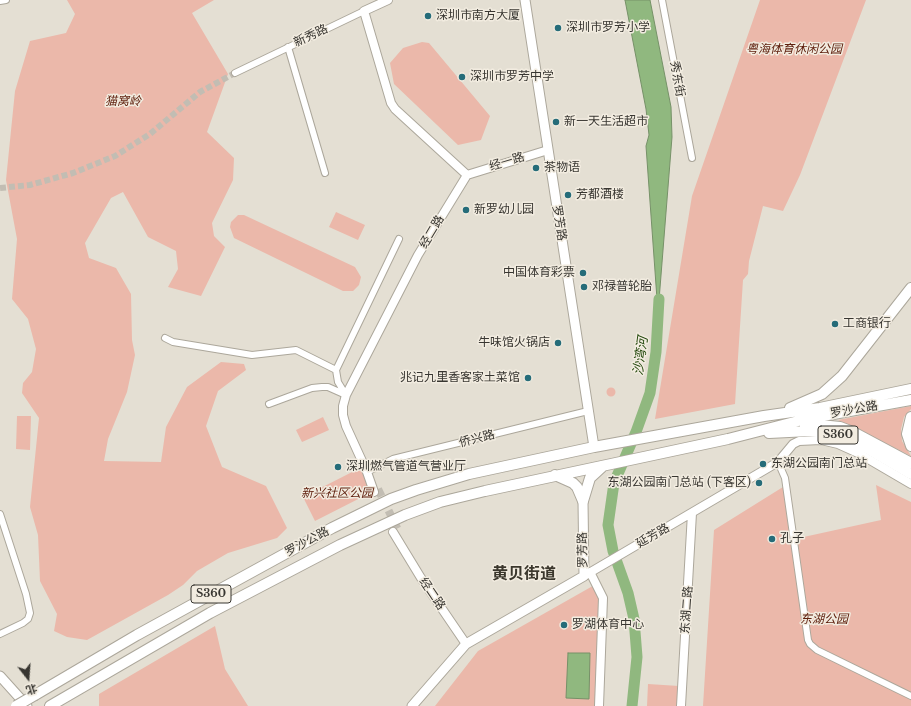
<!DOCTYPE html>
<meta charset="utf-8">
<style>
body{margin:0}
#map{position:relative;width:911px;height:706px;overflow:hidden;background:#e4dfd3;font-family:"Libre Baskerville","Noto Sans SC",serif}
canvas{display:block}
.north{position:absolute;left:8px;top:658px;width:40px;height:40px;-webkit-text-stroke:3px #f2ece0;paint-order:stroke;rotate:163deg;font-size:11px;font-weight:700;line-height:16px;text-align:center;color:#383631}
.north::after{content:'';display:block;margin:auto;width:14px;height:18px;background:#383631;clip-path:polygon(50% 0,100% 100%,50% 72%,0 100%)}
</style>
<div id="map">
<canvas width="911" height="706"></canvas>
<div class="north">北</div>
</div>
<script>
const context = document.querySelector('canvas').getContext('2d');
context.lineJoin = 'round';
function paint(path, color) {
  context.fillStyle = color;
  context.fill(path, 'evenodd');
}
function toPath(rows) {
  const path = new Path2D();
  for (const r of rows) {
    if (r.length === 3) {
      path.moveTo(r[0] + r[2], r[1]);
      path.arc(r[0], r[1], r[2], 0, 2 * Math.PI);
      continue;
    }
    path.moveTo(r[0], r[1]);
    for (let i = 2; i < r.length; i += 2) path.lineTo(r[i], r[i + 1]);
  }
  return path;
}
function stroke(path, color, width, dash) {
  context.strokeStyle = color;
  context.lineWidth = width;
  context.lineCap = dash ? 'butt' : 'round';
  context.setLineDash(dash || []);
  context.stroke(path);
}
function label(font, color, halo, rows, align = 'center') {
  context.font = font + ' "Libre Baskerville","Noto Sans SC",serif';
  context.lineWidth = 3;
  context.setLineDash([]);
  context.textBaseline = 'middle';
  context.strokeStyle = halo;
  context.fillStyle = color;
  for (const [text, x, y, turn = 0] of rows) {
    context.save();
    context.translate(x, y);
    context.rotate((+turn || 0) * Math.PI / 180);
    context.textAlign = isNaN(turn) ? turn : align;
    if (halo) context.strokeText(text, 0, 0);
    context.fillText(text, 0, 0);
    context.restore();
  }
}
paint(toPath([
 [67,0,214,0,192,13,228,74,207,132,234,158,233,180,212,223,214,236,225,247,201,296,168,287,178,269,176,251,148,237,123,192,111,198,85,243,89,258,116,268,131,294,132,340,135,355,127,392,108,439,104,461,161,462,166,427,187,387,221,362,244,364,246,370,218,391,206,426,222,467,266,486,287,528,277,538,228,553,197,571,183,585,168,595,87,640,67,637,54,631,57,614,40,581,38,535,30,507,39,418,22,393,23,383,32,372,36,349,28,319,12,299,17,239,6,180,15,91,30,41,66,33,75,14],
 [760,0,866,0,800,175,783,211,763,206,749,261,748,274,743,280,735,404,655,419,692,196],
 [422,42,429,43,490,116,481,140,458,145,394,84,390,63,403,48],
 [336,212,365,225,358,240,329,227],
 [238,215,244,215,355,267,361,277,359,285,353,291,343,291,234,238,230,227,231,222],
 [611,392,4.5],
 [911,406,911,409,904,417,901,429,902,441,911,456,838,420],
 [17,416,31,416,30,450,16,449],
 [323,417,329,430,302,442,296,430],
 [360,468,372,492,315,521,303,497],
 [876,485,911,502,911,706,703,706,714,530,783,487,790,540,881,520],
 [598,583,605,598,602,706,435,706,478,651],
 [215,626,225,669,248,706,99,706,99,694],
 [648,684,679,686,677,706,647,706]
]), '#ebb8aa');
const water = toPath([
 [625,0,650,0,671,107,672,137,658,313,646,146,649,135,646,109,625,0],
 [568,653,590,653,589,699,566,698,568,653]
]);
paint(water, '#90b87f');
stroke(water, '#769168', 1);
stroke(toPath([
 [632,706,637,657,634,619,628,593,613,551,608,525,614,483,636,432,650,393,656,352,659,299]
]), '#90b87f', 11);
stroke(toPath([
 [0,188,30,185,73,173,115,156,150,134,200,92,235,73]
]), '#c2bdb3', 6, [6, 3]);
stroke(toPath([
 [378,489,398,530]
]), '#c2bdb3', 8, [8, 4]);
const minor = toPath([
 [662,0,692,158],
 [0,1,6,0],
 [288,47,325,173],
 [235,73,364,11],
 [165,338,173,342,252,355,296,350,336,370],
 [346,395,338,382,336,370,399,239],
 [269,404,312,388,322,387,328,387,346,395],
 [778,462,785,478,808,640,810,644,817,650,911,696],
 [367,472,393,459,588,411],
 [0,514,26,594,30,613,28,619,23,623,0,634]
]);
const tertiary = toPath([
 [388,0,364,11,391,103,395,109,467,175],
 [467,175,548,150],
 [374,492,367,472,346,426,343,415,343,406,346,395,418,255,467,175],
 [393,532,421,578,466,644],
 [590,572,603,598,599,706],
 [584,576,778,462,793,444,799,441,821,440,838,444,858,453,911,484],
 [681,706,692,513]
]);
const secondary = toPath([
 [525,0,594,447],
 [0,676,27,706],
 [412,706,466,644,584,576,583,501]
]);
const trunk = toPath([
 [790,408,822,394,842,376,911,288],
 [911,417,907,434,911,446],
 [805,426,820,425,840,427,853,432,911,463],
 [769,433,809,431,835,434,868,449,911,474],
 [555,475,573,483,577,487,583,501],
 [583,501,590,478,603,466],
 [35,695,137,635,332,528,391,499,416,490,469,474,594,447,764,416,820,408,911,389],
 [50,706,210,613,340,545,405,515,440,502,485,491,728,439,806,419,911,400]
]);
stroke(minor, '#aca79b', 8);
stroke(tertiary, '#aca79b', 10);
stroke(secondary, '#aca79b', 11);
stroke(trunk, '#aca79b', 12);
stroke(minor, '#fff', 6);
stroke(tertiary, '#fff', 8);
stroke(secondary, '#fff', 9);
stroke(trunk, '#fff', 10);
const trunkBridge = toPath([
 [16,706,35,695]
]);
stroke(trunkBridge, '#aca79b', 12, []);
stroke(trunkBridge, '#fff', 10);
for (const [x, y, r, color] of [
 [428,16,4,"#256c79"],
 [558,28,4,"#256c79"],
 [462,77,4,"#256c79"],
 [556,122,4,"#256c79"],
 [536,168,4,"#256c79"],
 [568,195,4,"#256c79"],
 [466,210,4,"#256c79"],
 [583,273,4,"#256c79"],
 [584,287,4,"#256c79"],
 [835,324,4,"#256c79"],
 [558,343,4,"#256c79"],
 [528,378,4,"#256c79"],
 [763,464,4,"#256c79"],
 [338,467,4,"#256c79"],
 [759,483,4,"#256c79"],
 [772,539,4,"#256c79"],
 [564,625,4,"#256c79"]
]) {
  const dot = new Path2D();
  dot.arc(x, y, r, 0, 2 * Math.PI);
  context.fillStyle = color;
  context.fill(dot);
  stroke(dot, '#f2ece0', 1.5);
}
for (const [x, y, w] of [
 [838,435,40],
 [211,594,40]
]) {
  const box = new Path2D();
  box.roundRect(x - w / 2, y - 9, w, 18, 3);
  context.fillStyle = '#f2ece0';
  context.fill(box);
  stroke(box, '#383631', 1);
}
label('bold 11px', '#383631', null, [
 ["S360",838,435],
 ["S360",211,594]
]);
label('12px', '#383631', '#f2ece0', [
 ["深圳市南方大厦",436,16],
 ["深圳市罗芳小学",566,28],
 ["深圳市罗芳中学",470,77],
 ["新一天生活超市",564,122],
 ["茶物语",544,168],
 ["芳都酒楼",576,195],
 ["新罗幼儿园",474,210],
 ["中国体育彩票",575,273,"right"],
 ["邓禄普轮胎",592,287],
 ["工商银行",843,324],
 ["牛味馆火锅店",550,343,"right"],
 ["兆记九里香客家土菜馆",520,378,"right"],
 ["东湖公园南门总站",771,464],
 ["深圳燃气管道气营业厅",346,467],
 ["东湖公园南门总站 (下客区)",751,483,"right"],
 ["孔子",780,539],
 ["罗湖体育中心",572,625]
], 'left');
label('12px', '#383631', '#f2ece0', [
 ["新秀路",311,36,-25],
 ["秀东街",677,79,80],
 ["经一路",507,162,-17],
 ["罗芳路",559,223,81],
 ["经二路",432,232,-59],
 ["罗沙公路",854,410,-10],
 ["侨兴路",477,439,-14],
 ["延芳路",653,536,-30],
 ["罗沙公路",307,542,-28],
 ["罗芳路",583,550,-91],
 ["经二路",432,594,56],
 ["东湖二路",687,610,-86]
]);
label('italic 12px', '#60210f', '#f2ece0', [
 ["粤海体育休闲公园",794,50],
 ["猫窝岭",123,102],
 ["新兴社区公园",337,494],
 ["东湖公园",824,620]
]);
label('italic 13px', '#20460a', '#f2ece0', [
 ["沙湾河",641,356,-82]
]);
label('bold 16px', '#3b372d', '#f2ece0', [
 ["黄贝街道",524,574]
]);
</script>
